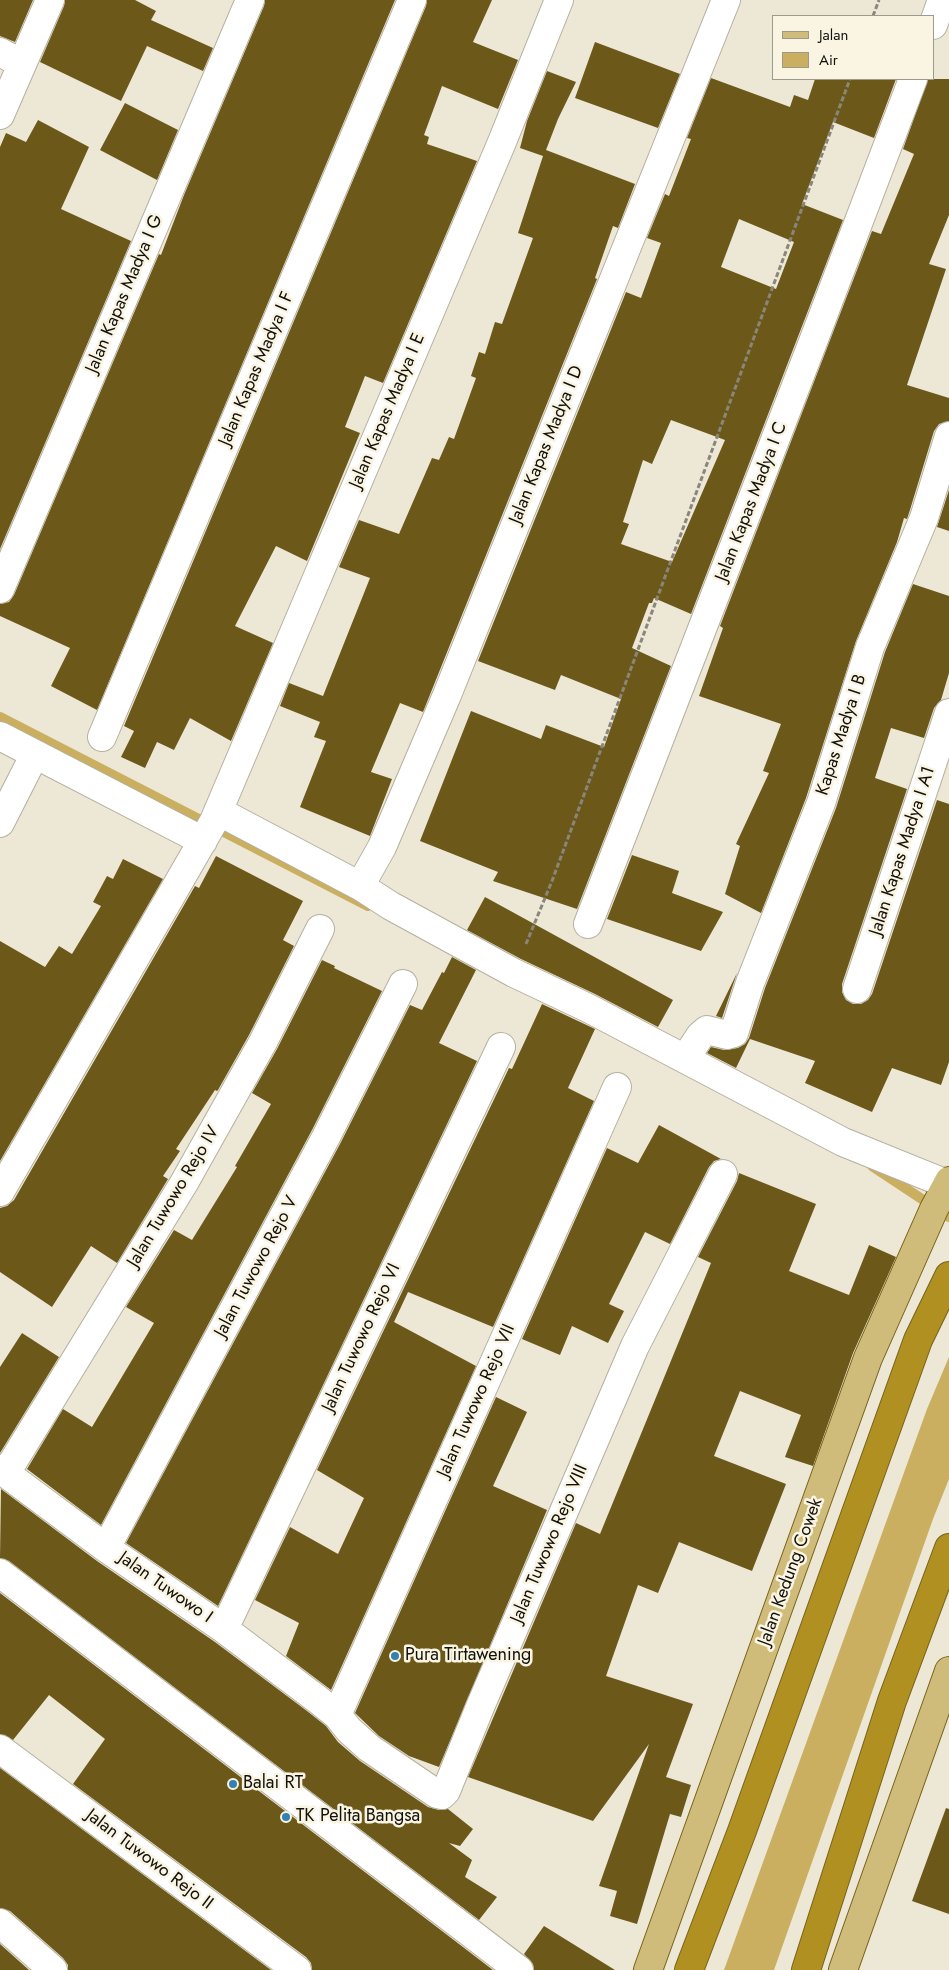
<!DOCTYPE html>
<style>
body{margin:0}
#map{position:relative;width:949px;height:1970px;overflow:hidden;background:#ede7d6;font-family:Jost,sans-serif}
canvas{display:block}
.legend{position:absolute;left:772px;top:15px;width:162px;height:65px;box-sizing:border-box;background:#faf5e3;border:1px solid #9d998d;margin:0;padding:6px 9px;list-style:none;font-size:15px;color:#12100b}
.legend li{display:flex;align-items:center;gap:10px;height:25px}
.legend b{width:25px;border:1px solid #9d998d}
</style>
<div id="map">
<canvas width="949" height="1970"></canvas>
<ul class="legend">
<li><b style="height:6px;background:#d0bc7a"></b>Jalan</li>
<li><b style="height:14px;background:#c9af5f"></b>Air</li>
</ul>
</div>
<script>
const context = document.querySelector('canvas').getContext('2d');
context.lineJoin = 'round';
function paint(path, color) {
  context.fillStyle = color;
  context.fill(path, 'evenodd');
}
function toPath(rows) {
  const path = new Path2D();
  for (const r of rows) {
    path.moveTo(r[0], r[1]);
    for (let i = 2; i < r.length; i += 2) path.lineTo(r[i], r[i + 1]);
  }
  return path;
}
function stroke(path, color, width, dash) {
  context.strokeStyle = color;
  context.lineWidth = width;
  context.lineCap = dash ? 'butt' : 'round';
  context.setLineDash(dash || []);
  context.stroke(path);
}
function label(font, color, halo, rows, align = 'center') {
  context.font = font + ' Jost,sans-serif';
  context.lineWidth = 5;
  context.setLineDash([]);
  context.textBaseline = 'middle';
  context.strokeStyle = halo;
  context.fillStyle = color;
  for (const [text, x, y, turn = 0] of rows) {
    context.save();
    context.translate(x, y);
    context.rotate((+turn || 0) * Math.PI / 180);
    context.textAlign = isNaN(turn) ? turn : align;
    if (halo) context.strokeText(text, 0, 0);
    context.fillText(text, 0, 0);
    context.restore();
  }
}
paint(toPath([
 [949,1357,949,1479,933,1519,774,1970,724,1970,927,1409]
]), '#c9af5f');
stroke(toPath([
 [0,717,368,906],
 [872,1166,949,1217]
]), '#c9af5f', 10);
paint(toPath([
 [0,0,33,0,15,42,0,36],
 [65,0,135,0,156,11,151,20,213,48,203,71,147,46,121,101,40,62,64,6],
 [265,0,395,0,97,710,51,686,70,648,0,616,0,604,9,602,14,595,159,254,161,255,184,195,264,6],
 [427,0,492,0,473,42,518,60,498,109,442,86,424,135,429,137,427,144,477,161,383,383,365,376,345,427,360,433,307,561,276,546,235,626,273,643,231,741,190,718,174,750,157,742,145,768,121,757,134,731,124,726,426,6],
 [595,42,680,74,658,128,575,98],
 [547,71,576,82,558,119,546,150,635,184,618,228,613,226,595,278,597,279,423,712,400,703,371,772,392,779,370,836,300,807,326,741,314,737,320,722,280,706,289,683,323,696,370,578,339,567,359,520,399,534,432,458,439,460,449,437,454,439,476,378,471,376,479,352,485,354,495,322,502,324,533,238,518,233,543,156,520,148,527,121],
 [711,78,790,107,794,95,808,100,815,79,896,79,874,138,833,122,802,204,843,220,691,614,654,598,652,603,649,603,632,648,671,666,577,909,493,881,498,872,420,841,471,711,541,739,546,725,604,747,621,699,561,675,555,690,478,661,626,292,641,298,661,243,647,238,665,194,669,196,691,139,687,138],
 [739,219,794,242,776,289,721,267],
 [671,420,725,440,672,562,621,544,629,524,623,522,643,460,652,464],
 [928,79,949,79,949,215,929,264,946,269,907,385,949,398,949,421,939,424,934,431,909,513,907,519,904,518,897,542,856,641,806,798,761,913,725,894,740,846,736,844,769,773,763,771,781,724,699,696,723,628,720,626,872,231,881,234,914,154,903,149],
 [125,103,178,130,157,180,100,150],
 [38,120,89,147,61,209,131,241,0,549,0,147,6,133,26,142],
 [949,490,949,531,937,527],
 [913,584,949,596,949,673,941,700,934,708,924,738,891,728,875,778,907,789,842,984,842,992,846,1000,853,1004,861,1004,868,1000,872,994,937,800,949,804,949,1062,941,1085,892,1068,872,1112,805,1083,815,1061,750,1039,736,1068,707,1053,711,1047,724,1050,738,1048,745,1044,749,1038,765,988,836,808,885,652],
 [632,855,679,871,672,893,723,912,701,951,607,919],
 [216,856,303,901,283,940,294,946,249,1035,218,1090,217,1091,215,1090,176,1149,180,1151,163,1176,168,1179,117,1263,91,1246,52,1307,0,1272,0,1208,7,1206,14,1200,195,886,199,888],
 [123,859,163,879,0,1161,0,941,45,967,59,946,72,954,101,906,93,902,107,876,113,879],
 [485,897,673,1000,658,1027,595,994,521,959,467,930],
 [452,957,476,970,439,1043,477,1061,218,1606,126,1543,340,1144,410,1005,422,1010,442,972,444,973],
 [322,960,335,966,334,968,382,991,312,1130,101,1525,27,1469,63,1409,92,1427,154,1323,126,1307,174,1230,192,1240,237,1167,235,1166,271,1104,252,1093,277,1049],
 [737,973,722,1018,716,1016],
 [542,1004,595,1029,568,1088,594,1101,493,1327,408,1292,394,1322,476,1366,331,1690,286,1656,299,1623,255,1600,290,1527,338,1554,364,1498,317,1470,509,1068,512,1069],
 [659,1125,721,1159,714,1161,709,1167,670,1244,645,1232,609,1304,624,1311,608,1343,572,1326,560,1355,522,1339,607,1148,638,1163],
 [739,1173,816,1204,789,1271,849,1295,869,1245,896,1257,853,1353,813,1466,785,1457,801,1415,740,1391,714,1456,786,1484,752,1571,679,1542,658,1593,638,1585,606,1676,693,1704,666,1777,691,1785,681,1817,670,1814,637,1924,610,1916,617,1891,599,1886,649,1744,593,1821,468,1777,576,1523,600,1534,711,1263,698,1257,737,1181],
 [22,1333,59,1357,0,1453,0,1367],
 [496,1397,527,1412,493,1486,547,1510,439,1767,409,1756,379,1736,355,1713],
 [1,1489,97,1561,215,1642,307,1711,326,1726,338,1742,360,1761,428,1807,439,1810,448,1809,473,1829,460,1846,449,1843,472,1860,465,1877,497,1897,479,1920,9,1561,0,1558],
 [0,1593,493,1970,312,1970,311,1963,306,1957,73,1784,105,1739,49,1695,13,1740,0,1734],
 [0,1768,271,1970,68,1970,68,1965,63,1958,10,1911,0,1908],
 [946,1808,949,1809,949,1914,912,1901],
 [544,1926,615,1970,534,1970,533,1964,524,1954],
 [0,1944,29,1970,0,1970]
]), '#6c591a');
const minor = toPath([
 [933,25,942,0],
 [0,52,22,64],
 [0,115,50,0],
 [0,589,250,0],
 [0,736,203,841],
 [102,737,412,0],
 [218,811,360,886,391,906,514,973,588,1008,685,1059],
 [0,823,35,754],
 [360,886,382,847,447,695,726,0],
 [588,924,816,334,913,79],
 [857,989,949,713],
 [947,1184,843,1142,685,1059,700,1036,707,1030,727,1035,734,1033,750,983,821,803,870,647,924,518,949,436],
 [0,1192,214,821,502,142,559,0],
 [0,1469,106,1548,224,1629,317,1699,337,1715,349,1730,369,1748,437,1794,442,1795,446,1791,480,1707,635,1346,723,1174],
 [6,1473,184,1183,263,1042,320,929],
 [106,1548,326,1137,403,984],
 [0,1573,519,1970],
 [224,1629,501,1047],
 [337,1715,617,1087],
 [0,1749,297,1970],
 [0,1923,53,1970]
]);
const major = toPath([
 [648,1970,868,1358,934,1209,949,1181],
 [843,1970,949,1671]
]);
const highway = toPath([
 [689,1970,742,1831,918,1340,949,1276],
 [806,1970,892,1701,949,1548]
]);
stroke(minor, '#b5b09f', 30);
stroke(major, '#796319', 30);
stroke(highway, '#796319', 30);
stroke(toPath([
 [873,16,879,0],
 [526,944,552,881,850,79]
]), '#8a867b', 3, [5, 2.5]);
stroke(minor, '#fff', 28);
stroke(major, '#d0bc7a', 28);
stroke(highway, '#b09021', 28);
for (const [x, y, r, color] of [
 [395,1656,5,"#3380b3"],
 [233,1784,5,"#3380b3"],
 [286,1817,5,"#3380b3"]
]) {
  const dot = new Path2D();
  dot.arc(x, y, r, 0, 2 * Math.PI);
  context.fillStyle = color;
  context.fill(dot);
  stroke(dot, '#faf5e3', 2);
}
label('18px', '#12100b', '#faf5e3', [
 ["Jalan Kapas Madya I G",125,294,-67],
 ["Jalan Kapas Madya I F",257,369,-67],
 ["Jalan Kapas Madya I E",388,411,-67],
 ["Jalan Kapas Madya I D",547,445,-68],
 ["Jalan Kapas Madya I C",752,502,-69],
 ["Kapas Madya I B",842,735,-72],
 ["Jalan Kapas Madya I A1",903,851,-72],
 ["Jalan Tuwowo Rejo IV",174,1197,-59],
 ["Jalan Tuwowo Rejo V",257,1267,-62],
 ["Jalan Tuwowo Rejo VI",362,1338,-65],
 ["Jalan Tuwowo Rejo VII",477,1401,-66],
 ["Jalan Tuwowo Rejo VIII",550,1544,-67],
 ["Jalan Kedung Cowek",791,1572,-70],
 ["Jalan Tuwowo I",165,1588,35],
 ["Jalan Tuwowo Rejo II",149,1860,37]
]);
label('18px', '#12100b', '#faf5e3', [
 ["Pura Tirtawening",405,1656],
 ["Balai RT",243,1784],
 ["TK Pelita Bangsa",296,1817]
], 'left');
</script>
